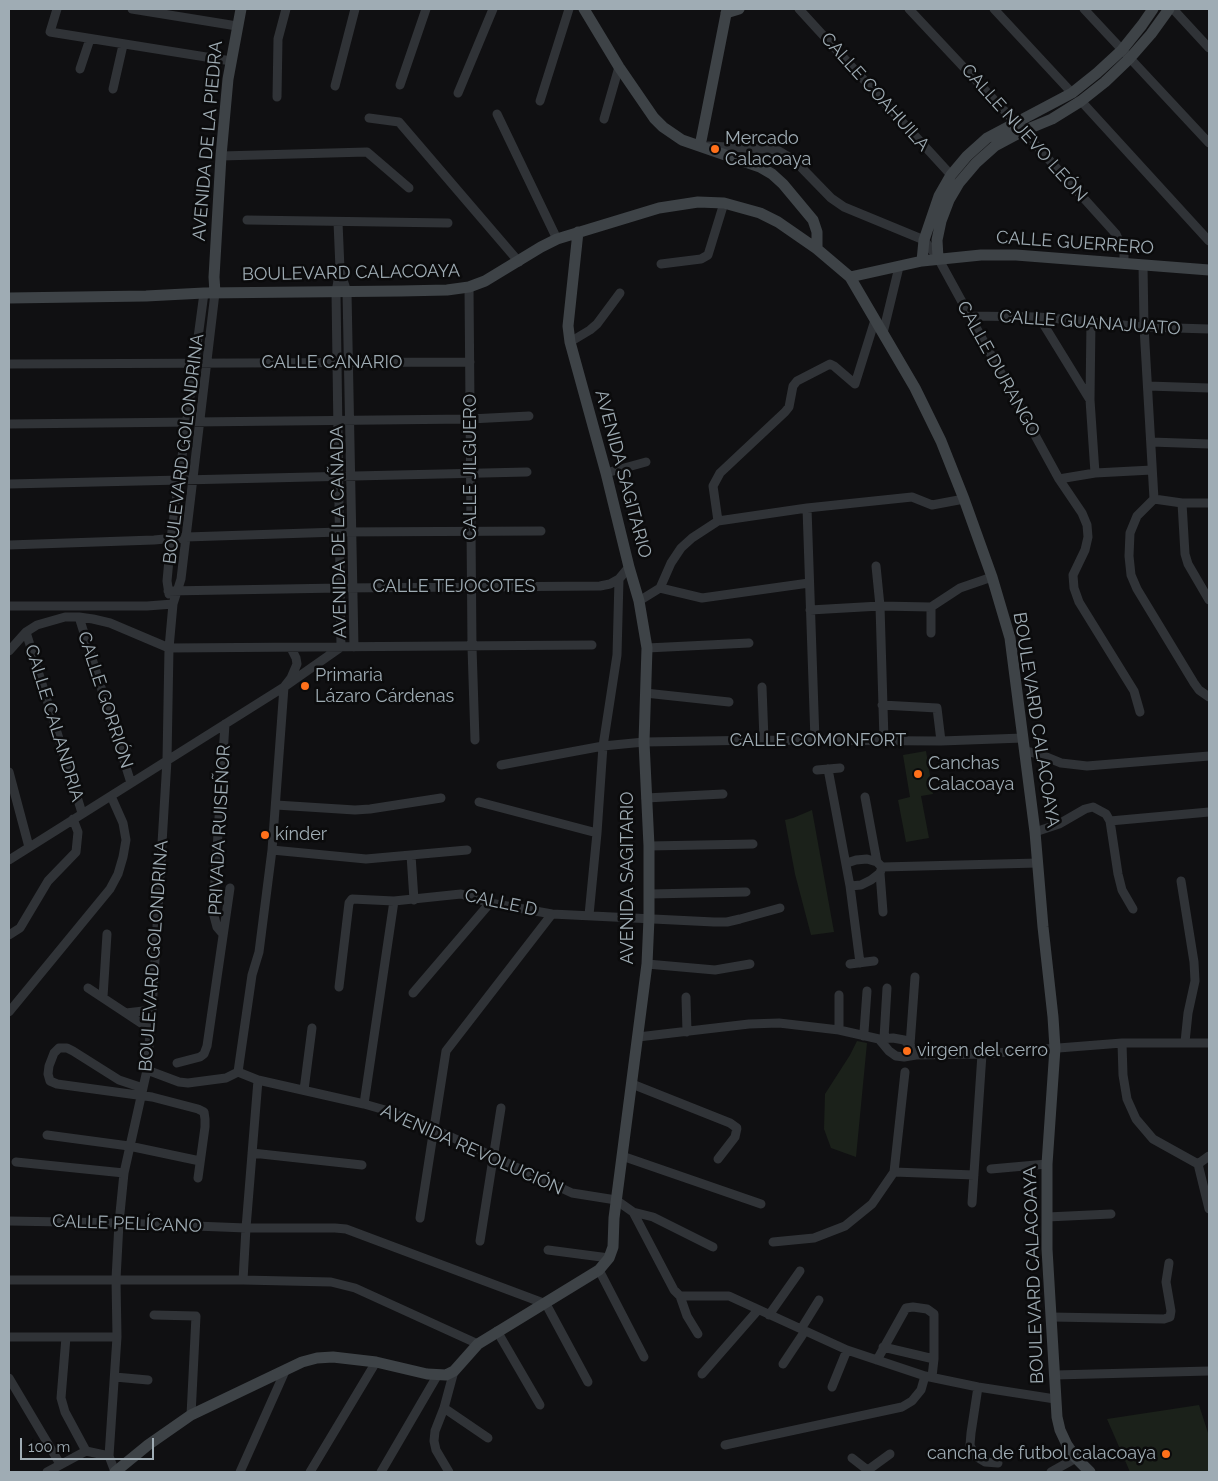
<!DOCTYPE html>
<meta charset="utf-8">
<style>
body{margin:0}
#map{position:relative;width:1218px;height:1481px;overflow:hidden;background:#101012;font-family:Raleway,sans-serif}
canvas{display:block}
.frame{position:absolute;inset:0;border:10px solid #9facb4;pointer-events:none}
.scale{position:absolute;left:20px;top:1438px;width:134px;height:22px;box-sizing:border-box;border:2px solid #9facb4;border-top:0;padding-left:6px;font-size:15px;line-height:18px;white-space:nowrap;color:#9facb4;-webkit-text-stroke:4px #0b0b0c;paint-order:stroke}
</style>
<div id="map">
<canvas width="1218" height="1481"></canvas>
<div class="frame"></div>
<div class="scale">100 m</div>
</div>
<script>
const context = document.querySelector('canvas').getContext('2d');
context.lineJoin = 'round';
function paint(path, color) {
  context.fillStyle = color;
  context.fill(path, 'evenodd');
}
function toPath(rows) {
  const path = new Path2D();
  for (const r of rows) {
    path.moveTo(r[0], r[1]);
    for (let i = 2; i < r.length; i += 2) path.lineTo(r[i], r[i + 1]);
  }
  return path;
}
function stroke(path, color, width, dash) {
  context.strokeStyle = color;
  context.lineWidth = width;
  context.lineCap = dash ? 'butt' : 'round';
  context.setLineDash(dash || []);
  context.stroke(path);
}
function label(font, color, halo, rows, align = 'center') {
  context.font = font + ' Raleway,sans-serif';
  context.lineWidth = 5;
  context.setLineDash([]);
  context.textBaseline = 'middle';
  context.strokeStyle = halo;
  context.fillStyle = color;
  for (const [text, x, y, turn = 0] of rows) {
    context.save();
    context.translate(x, y);
    context.rotate((+turn || 0) * Math.PI / 180);
    context.textAlign = isNaN(turn) ? turn : align;
    if (halo) context.strokeText(text, 0, 0);
    context.fillText(text, 0, 0);
    context.restore();
  }
}
paint(toPath([
 [926,751,933,794,921,796,929,838,906,842,898,800,910,797,903,755],
 [812,810,834,932,811,935,795,874,785,820,793,818],
 [857,1041,867,1043,856,1157,831,1148,824,1129,825,1094,850,1055],
 [1199,1405,1209,1436,1209,1472,1130,1472,1107,1419]
]), '#1b211a');
stroke(toPath([
 [57,9,50,32,231,61],
 [132,9,237,26],
 [799,9,951,175],
 [909,9,1015,122,1116,234,1124,252,1124,264],
 [994,9,1072,93],
 [1084,9,1209,143],
 [1173,9,1209,48],
 [80,69,90,39],
 [400,85,426,9],
 [335,86,355,9],
 [113,89,123,45],
 [458,93,493,9],
 [277,97,278,39,286,9],
 [540,101,569,9],
 [1081,101,1209,241],
 [497,114,557,239],
 [369,118,399,122,519,262],
 [604,119,619,67],
 [708,146,764,149,779,151,794,160,831,198,844,207,924,240,938,258,1059,479,1082,513,1087,525,1088,537,1085,550,1073,575,1074,588,1079,602,1134,691,1140,712],
 [221,156,367,152,409,188],
 [247,220,448,223],
 [661,264,701,259,708,255,724,203],
 [1143,265,1144,327,1154,499],
 [340,271,347,292,354,647],
 [469,287,472,647,475,740],
 [970,316,1039,317,1144,327,1209,329],
 [1039,317,1090,400],
 [1091,321,1090,400,1095,473],
 [883,333,899,267],
 [570,342,590,330,597,324,620,293],
 [9,364,470,362],
 [1148,386,1209,388],
 [9,424,470,419,529,416],
 [1151,442,1209,444],
 [606,473,646,462],
 [1059,479,1095,473,1152,470],
 [9,484,527,472],
 [1154,499,1137,516,1130,533,1129,556,1131,575,1137,589,1194,683,1199,690,1209,697],
 [1154,499,1182,503,1209,503],
 [1182,503,1185,554,1188,564,1209,600],
 [807,508,815,740],
 [718,521,713,486,720,473,785,412,789,407,793,386,797,381,830,364,834,366,855,384,875,320],
 [9,545,154,540,186,537,339,532,541,531],
 [876,566,880,606,884,740],
 [660,588,702,598,809,583],
 [168,591,340,588,600,586,610,584,619,579],
 [169,594,167,581,171,538,204,293],
 [639,601,660,588,671,563,681,548,692,538,718,521,807,508,912,497,932,505,964,499],
 [9,606,147,606,173,604],
 [931,607,931,633],
 [810,610,880,606,931,607,960,588,992,577],
 [79,617,131,783],
 [26,632,82,813],
 [647,648,749,643],
 [9,651,26,632,37,625,65,617,79,617,93,619,110,623,169,648,592,645],
 [762,687,764,740],
 [645,693,729,702],
 [882,705,937,708,941,741],
 [1025,751,1039,754,1061,763,1087,766,1209,756],
 [501,765,603,746,644,742,764,740,941,741,1023,738],
 [828,769,850,886,860,963],
 [817,770,840,768],
 [9,772,29,847],
 [865,797,877,862,882,867,880,873,883,912],
 [646,798,723,794],
 [479,802,597,833],
 [276,805,355,810,370,809,441,798],
 [1110,821,1209,812],
 [1035,832,1059,824,1085,809,1093,807,1106,814,1110,821,1118,874,1122,890,1133,909],
 [649,846,753,844],
 [272,850,366,859,467,850],
 [411,855,414,900],
 [9,860,284,687,341,647,336,292,340,269,338,222],
 [847,863,856,860,867,859,877,862],
 [882,867,1038,863],
 [1181,881,1194,962,1195,981,1188,1013,1185,1042],
 [850,886,861,885,871,880,880,873],
 [649,894,746,892],
 [589,915,597,833,603,746,617,655,619,579,629,567],
 [223,934,217,927,213,912,225,724],
 [9,935,20,928,48,881,76,852,78,832,73,819],
 [647,964,715,970,750,964],
 [850,964,874,961],
 [339,987,349,903,352,899,394,901,461,894,490,903,552,914,714,922,727,922,740,919,780,908],
 [88,988,150,1029],
 [413,993,490,903],
 [103,997,107,934],
 [686,997,687,1032],
 [9,1012,110,889,118,874,123,857,126,840,123,823,111,796],
 [126,1013,152,1010],
 [839,1030,839,995],
 [863,1036,864,1032,867,991],
 [638,1037,749,1024,779,1023,839,1030,879,1039,893,1038,904,1040,910,1045,916,1055],
 [884,1038,887,988],
 [879,1039,889,1051,896,1056,904,1057,916,1055,982,1054,1122,1043,1209,1043],
 [1122,1043,1123,1075,1127,1099,1136,1119,1153,1139,1198,1164,1209,1209],
 [910,1045,915,977],
 [177,1063,200,1057,204,1054,207,1046,230,888],
 [147,1070,179,1082,188,1083,226,1078,238,1072,258,1080,364,1104,385,1110,434,1129,572,1193,616,1200,633,1212,653,1217,713,1247],
 [238,1072,252,975,259,952,272,850,284,687,291,678,297,664,296,658,291,648],
 [632,1084,730,1123,737,1128,735,1137,718,1159],
 [143,1088,119,1080,73,1051,67,1048,59,1048,54,1053,49,1066,48,1074,50,1081,57,1084,152,1097,198,1109,204,1112,205,1119,205,1127,198,1178],
 [304,1090,312,1028],
 [364,1104,394,901],
 [47,1135,129,1146,200,1161],
 [252,1153,362,1165],
 [622,1156,761,1204],
 [16,1162,124,1173],
 [1198,1164,1209,1156],
 [991,1169,1047,1164],
 [894,1172,974,1175],
 [972,1203,982,1054],
 [633,1212,674,1290,680,1296,687,1316,698,1334],
 [1047,1217,1111,1214],
 [420,1218,446,1051,552,914],
 [9,1221,119,1223,246,1228,335,1228,346,1229,546,1304,588,1382],
 [480,1241,501,1108],
 [773,1242,814,1238,845,1226,872,1204,894,1172,905,1072],
 [548,1250,609,1258],
 [599,1270,644,1357],
 [9,1280,243,1280,331,1282,355,1288,478,1344],
 [243,1280,246,1228,258,1080],
 [680,1296,729,1296,847,1350,925,1376,978,1387,1055,1399],
 [154,1315,196,1316,191,1415],
 [769,1315,800,1271],
 [1051,1317,1164,1319,1170,1317,1171,1311,1166,1282,1169,1263],
 [801,1329,819,1300],
 [497,1331,540,1405],
 [9,1337,117,1337],
 [66,1337,61,1398,65,1412,86,1451],
 [883,1347,934,1359],
 [877,1360,906,1308,913,1307,927,1309,934,1314,934,1359,932,1377],
 [783,1364,805,1331],
 [702,1374,758,1310],
 [1055,1375,1209,1371],
 [115,1377,148,1380],
 [9,1378,60,1464],
 [832,1387,847,1350],
 [978,1387,971,1433,970,1445,975,1456,985,1462,998,1463],
 [444,1408,488,1438],
 [725,1445,902,1407,912,1401,921,1390,925,1376],
 [852,1458,870,1472],
 [868,1470,890,1454],
 [47,1472,86,1451,109,1456],
 [115,1472,109,1456,117,1337,116,1279,119,1223,124,1173,147,1070,152,1010,167,760,169,648,173,604,181,579,215,293],
 [240,1472,286,1369],
 [310,1472,376,1362],
 [381,1472,437,1376],
 [449,1472,436,1450,434,1441,435,1431,444,1408,454,1371],
 [1051,1472,1076,1458]
]), '#303337', 9);
stroke(toPath([
 [584,9,619,67,654,118,663,127,682,140,760,167,772,174,783,184,813,220,817,232,817,249],
 [726,13,739,9],
 [700,146,727,9],
 [938,258,937,240,941,221,949,200,959,183,976,163,995,146,1023,131,1052,119,1081,101,1105,82,1130,58,1151,34,1169,9],
 [922,261,924,240,939,196,951,175,967,156,987,138,1072,93,1097,73,1122,50,1142,25,1153,9],
 [850,277,922,261,981,255,1016,255,1209,270],
 [215,293,214,277,221,156,228,79,241,9],
 [9,298,146,296,204,293,401,291,447,290,469,287,485,281,541,247,557,239,659,208,698,202,724,203,760,213,778,222,817,249,850,277,915,388,941,441,964,499,992,577,1010,638,1035,832,1043,927,1053,1017,1055,1048,1047,1164,1047,1249,1057,1417,1060,1430,1067,1445,1076,1458,1090,1472],
 [115,1472,148,1445,191,1415,302,1362,317,1358,333,1357,376,1362,427,1374,446,1375,454,1371,478,1344,599,1270,609,1258,613,1247,614,1218,647,964,649,918,649,846,644,742,647,648,639,601,629,567,606,473,570,342,568,326,578,232]
]), '#3e4347', 11);
for (const [x, y, r, color] of [
 [715,149,5,"#ff701a"],
 [305,686,5,"#ff701a"],
 [918,774,5,"#ff701a"],
 [265,835,5,"#ff701a"],
 [907,1051,5,"#ff701a"],
 [1166,1454,5,"#ff701a"]
]) {
  const dot = new Path2D();
  dot.arc(x, y, r, 0, 2 * Math.PI);
  context.fillStyle = color;
  context.fill(dot);
  stroke(dot, '#0b0b0c', 2);
}
label('18px', '#9facb4', '#0b0b0c', [
 ["CALLE COAHUILA",875,92,48],
 ["CALLE NUEVO LEÓN",1024,133,48],
 ["AVENIDA DE LA PIEDRA",208,141,-85],
 ["CALLE GUERRERO",1075,243,4],
 ["BOULEVARD CALACOAYA",351,273,-1],
 ["CALLE GUANAJUATO",1090,323,4],
 ["CALLE CANARIO",332,363],
 ["CALLE DURANGO",998,369,61],
 ["BOULEVARD GOLONDRINA",184,449,-83],
 ["CALLE JILGUERO",471,467,-90],
 ["AVENIDA SAGITARIO",623,474,75],
 ["AVENIDA DE LA CAÑADA",339,532,-91],
 ["CALLE TEJOCOTES",454,587],
 ["CALLE GORRIÓN",105,700,72],
 ["BOULEVARD CALACOAYA",1036,720,81],
 ["CALLE CALANDRIA",54,723,73],
 ["CALLE COMONFORT",818,741],
 ["PRIVADA RUISEÑOR",220,830,-87],
 ["AVENIDA SAGITARIO",628,878,-90],
 ["CALLE D",501,903,12],
 ["BOULEVARD GOLONDRINA",154,956,-86],
 ["AVENIDA REVOLUCIÓN",472,1150,24],
 ["CALLE PELÍCANO",127,1224,2],
 ["BOULEVARD CALACOAYA",1034,1275,-92]
]);
label('18px', '#9facb4', '#0b0b0c', [
 ["Mercado",725,139],
 ["Calacoaya",725,160],
 ["Primaria",315,676],
 ["Lázaro Cárdenas",315,697],
 ["Canchas",928,764],
 ["Calacoaya",928,785],
 ["kínder",275,835],
 ["virgen del cerro",917,1051],
 ["cancha de futbol calacoaya",1156,1454,"right"]
], 'left');
</script>
